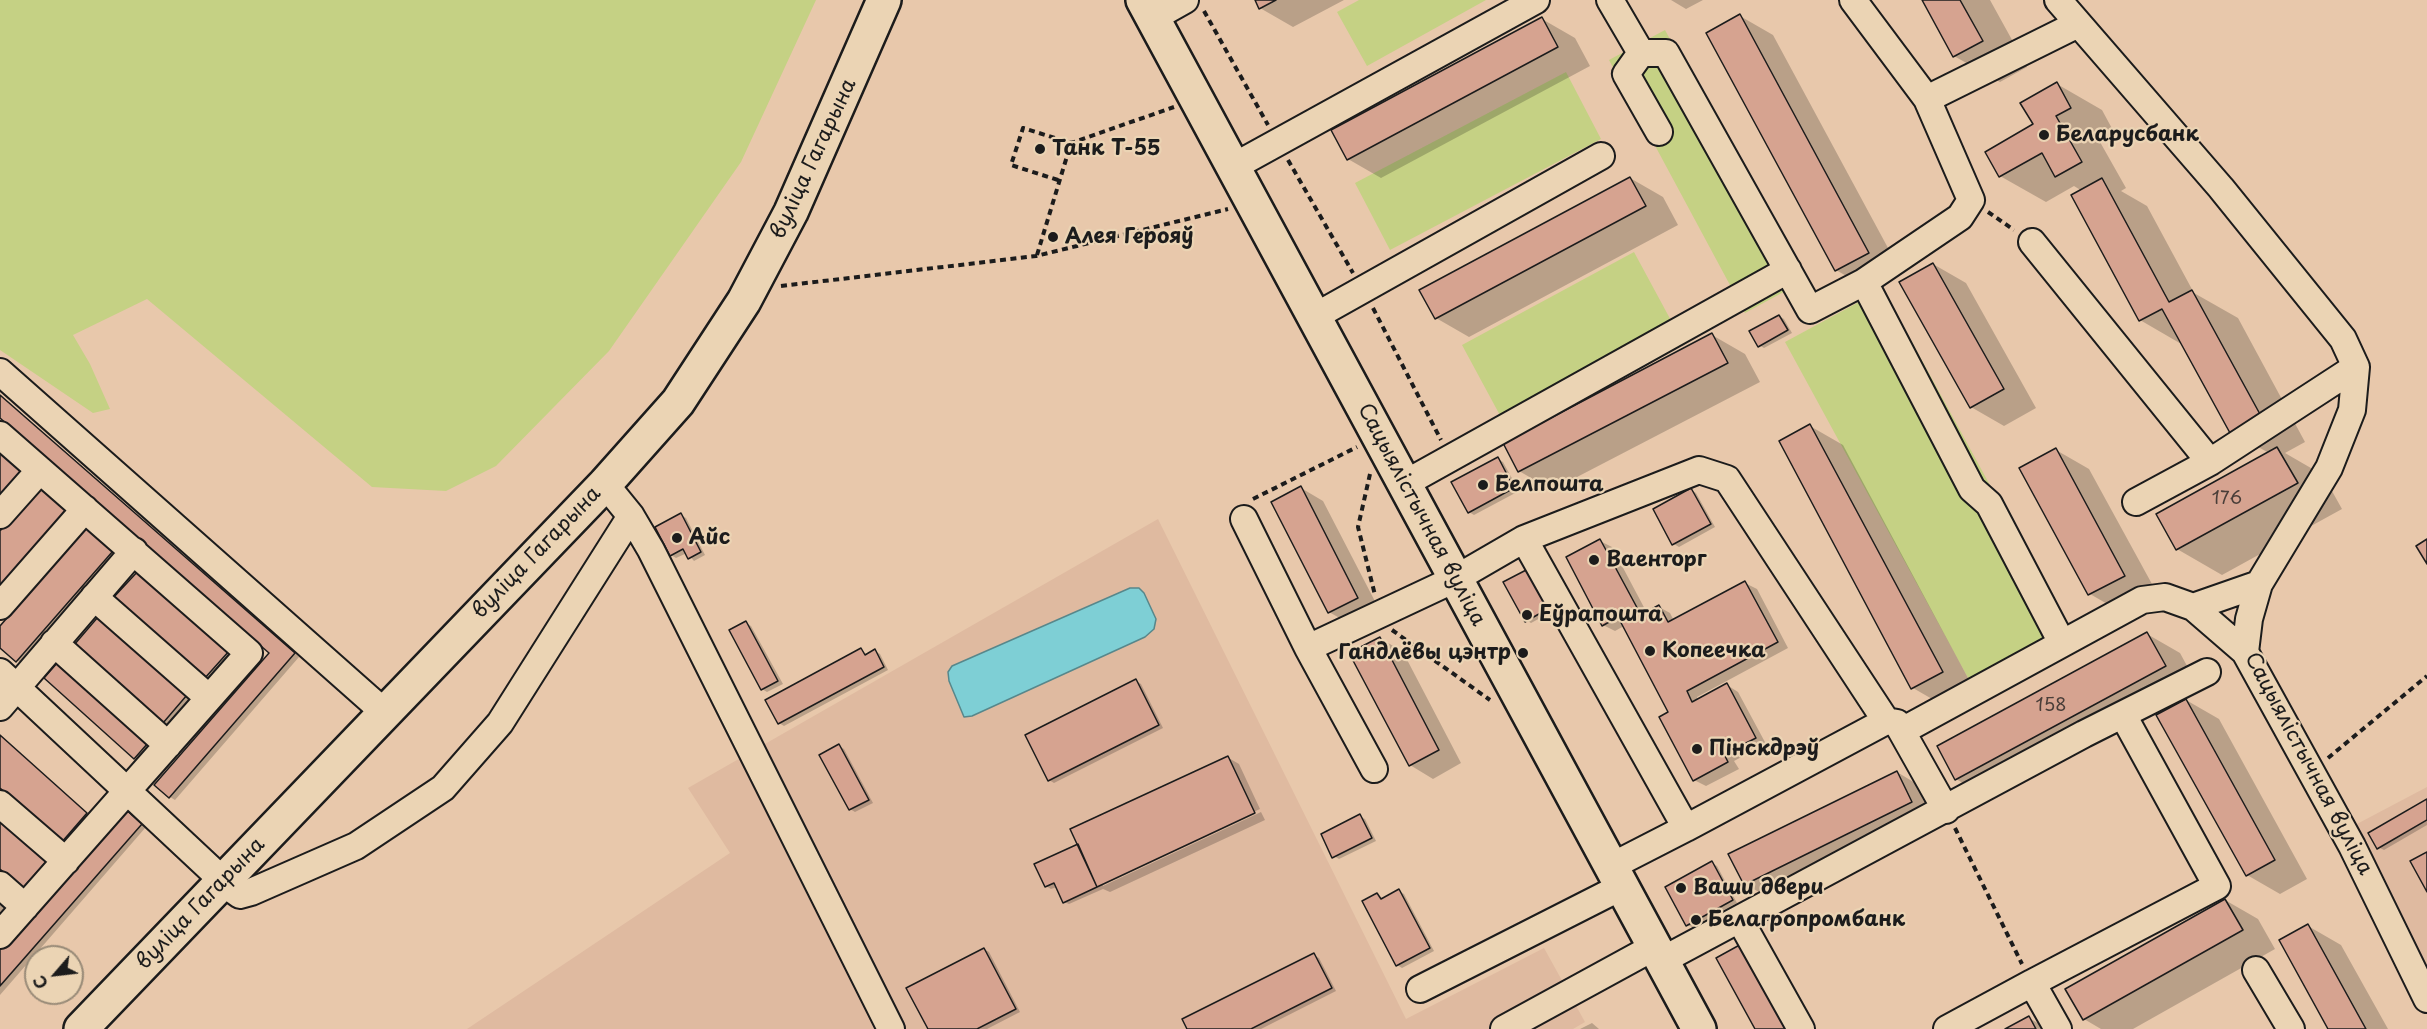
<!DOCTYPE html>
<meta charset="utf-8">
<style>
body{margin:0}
#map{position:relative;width:2427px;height:1029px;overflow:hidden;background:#e8c8ab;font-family:"Playpen Sans",sans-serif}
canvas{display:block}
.north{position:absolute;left:24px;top:945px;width:60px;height:60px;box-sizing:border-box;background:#ebd4b4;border:2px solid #988a77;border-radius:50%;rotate:242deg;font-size:16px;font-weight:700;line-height:24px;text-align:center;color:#1c1c1c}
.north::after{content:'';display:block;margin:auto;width:21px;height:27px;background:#1c1c1c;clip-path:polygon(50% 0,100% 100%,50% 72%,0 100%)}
</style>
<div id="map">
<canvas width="2427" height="1029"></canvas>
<div class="north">С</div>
</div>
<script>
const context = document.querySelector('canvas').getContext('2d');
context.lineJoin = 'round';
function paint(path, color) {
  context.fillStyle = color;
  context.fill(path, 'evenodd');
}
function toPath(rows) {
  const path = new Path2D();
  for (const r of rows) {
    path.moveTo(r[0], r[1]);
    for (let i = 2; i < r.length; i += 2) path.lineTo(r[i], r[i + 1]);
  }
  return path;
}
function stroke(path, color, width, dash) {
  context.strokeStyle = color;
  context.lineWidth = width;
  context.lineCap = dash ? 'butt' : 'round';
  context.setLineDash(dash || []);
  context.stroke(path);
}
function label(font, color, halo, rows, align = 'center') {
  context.font = font + ' "Playpen Sans",sans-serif';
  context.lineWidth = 4.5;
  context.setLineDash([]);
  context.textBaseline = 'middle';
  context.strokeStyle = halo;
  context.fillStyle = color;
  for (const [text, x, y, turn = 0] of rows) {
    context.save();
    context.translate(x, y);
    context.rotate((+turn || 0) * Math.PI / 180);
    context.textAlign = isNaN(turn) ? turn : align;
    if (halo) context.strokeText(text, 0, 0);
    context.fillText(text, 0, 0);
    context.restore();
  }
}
paint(toPath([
 [1158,519,1406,1019,1544,948,1585,1022,1573,1029,467,1029,730,853,688,788],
 [2427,787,2427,974,2355,825]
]), '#dfbaa0');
paint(toPath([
 [0,0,816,0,741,162,609,351,496,466,446,491,372,487,147,299,73,335,90,364,110,409,93,413,0,350],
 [1359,0,1486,0,1367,66,1337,12],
 [1665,30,1802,282,1745,313,1609,60],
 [1566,72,1601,139,1390,250,1355,183],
 [1634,252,1681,339,1509,432,1462,345],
 [1883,289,2070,632,1972,685,1785,342]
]), '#c5d184');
const water = toPath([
 [1130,588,1139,588,1144,593,1156,619,1154,629,1145,637,972,716,964,717,949,681,948,672,952,666,1130,588]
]);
paint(water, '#7ecfd5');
stroke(water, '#57878b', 1.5);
paint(toPath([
 [1256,0,1344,0,1293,27,1260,8],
 [1671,0,1703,0,1686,9],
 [1924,0,1990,0,2027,67,2000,82,1954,56],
 [1740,16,1773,35,1901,272,1869,289,1836,270],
 [1542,19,1575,38,1590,66,1381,178,1348,159],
 [2057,84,2102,110,2115,134,2100,142,2126,188,2121,191,2147,206,2194,293,2238,318,2305,442,2285,453,2323,475,2342,509,2222,575,2177,549,2158,515,2269,453,2231,432,2183,345,2140,320,2082,191,2074,186,2046,202,2000,176,1987,152,2035,125],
 [1630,178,1663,197,1678,225,1469,337,1436,318],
 [1933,264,1966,283,2036,408,2004,426,1971,407],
 [1779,316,1784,319,1792,333,1764,348,1759,345],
 [1712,335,1745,354,1760,382,1552,490,1519,471,1505,443],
 [0,395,299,657,175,800,170,797,271,653,0,416],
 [1810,426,1843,445,1975,691,1946,707,1913,688],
 [2056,450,2089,469,2158,595,2123,613,2090,594,2021,469],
 [1498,459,1503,462,1519,491,1474,515,1469,512],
 [1301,488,1323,501,1380,611,1352,625,1329,612],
 [1691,490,1696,493,1715,527,1679,547,1674,544,1655,510],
 [681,515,686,518,705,555,694,561,687,553,676,558,671,555],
 [86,529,117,555,22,664,0,646,0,628],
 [1600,541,1612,547,1647,613,1659,607,1670,613,1674,621,1745,583,1757,589,1788,648,1697,697,1698,700,1727,685,1738,692,1766,744,1734,761,1739,769,1706,786,1694,780,1670,712,1624,626,1615,631,1603,625],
 [1506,582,1555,610,1531,623,1526,620],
 [116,598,234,654,210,681],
 [98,619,191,699,169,725,164,722],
 [746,623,751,626,783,684,767,692,762,689],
 [2147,634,2180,653,2198,686,1989,798,1956,779],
 [1380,638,1403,652,1461,763,1433,779,1410,765],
 [861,650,868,655,875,651,880,654,888,670,784,726,779,723],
 [46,678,153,747,140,761,135,758],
 [1136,681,1141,684,1163,728,1054,783,1049,780],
 [2186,700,2219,719,2307,879,2280,894,2247,875],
 [0,736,91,817,67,844,0,786],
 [839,746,844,749,873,803,855,812,850,809],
 [1227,757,1239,764,1260,809,1103,882,1103,886,1261,812,1265,820,1110,892,1103,889,1069,904,1064,902,1057,887,1051,889,1046,886,1079,845],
 [1897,772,1930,792,1944,821,1778,903,1745,884],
 [2427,801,2427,825,2384,850,2378,847],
 [128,812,146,827,0,995,0,951],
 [1359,816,1365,819,1376,841,1339,859,1334,856],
 [0,821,51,866,28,891,0,867],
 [1712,863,1717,866,1737,903,1692,927,1687,925],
 [1399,891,1404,894,1434,951,1402,968,1397,965,1377,894,1383,899],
 [2225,900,2258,919,2275,949,2133,1029,2101,1029,2084,1019],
 [0,902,10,910,0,921],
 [2308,926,2341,945,2388,1029,2330,1029],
 [984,949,989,952,1020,1012,987,1029,929,1029],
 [1313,955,1319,958,1336,991,1261,1029,1188,1029],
 [2029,1018,2048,1029,2009,1029],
 [1592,1023,1599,1029,1580,1029]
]), '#0003');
const building = toPath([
 [1255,0,1276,0,1259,9,1255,0],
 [1922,0,1960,0,1983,41,1953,57,1922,0],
 [1740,14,1869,253,1835,271,1706,33,1740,14],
 [1542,17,1558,47,1347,160,1331,130,1542,17],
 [2057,82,2071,108,2056,116,2082,162,2055,177,2042,153,1999,177,1985,152,2033,124,2020,103,2057,82],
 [1630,177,1646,206,1435,319,1419,290,1630,177],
 [2102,178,2169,302,2192,290,2261,416,2230,433,2162,309,2139,321,2071,195,2102,178],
 [1933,263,2004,389,1970,408,1899,282,1933,263],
 [1779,315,1788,330,1758,347,1749,331,1779,315],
 [1712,333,1728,363,1518,472,1503,443,1712,333],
 [0,395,295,653,169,798,154,785,269,653,0,418,0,395],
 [1810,424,1943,672,1911,689,1779,441,1810,424],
 [0,445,25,468,0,496,0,445],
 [2277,447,2298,483,2176,550,2156,514,2277,447],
 [2056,448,2125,576,2088,595,2019,468,2056,448],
 [1498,457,1514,488,1468,513,1451,482,1498,457],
 [40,485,68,510,0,588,0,531,40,485],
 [1301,486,1358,598,1328,613,1271,502,1301,486],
 [1691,488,1711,524,1672,545,1653,509,1691,488],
 [681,513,701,552,688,559,683,549,670,556,655,527,681,513],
 [86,528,113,551,16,662,0,648,0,626,86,528],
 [1600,539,1641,615,1659,605,1668,622,1745,581,1778,642,1687,691,1692,702,1727,683,1756,738,1724,754,1728,762,1693,781,1659,717,1668,712,1618,617,1602,626,1566,557,1600,539],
 [2427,539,2427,564,2416,546,2427,539],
 [1530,568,1551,607,1525,622,1503,582,1530,568],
 [140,569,230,650,204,679,113,598,140,569],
 [98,617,187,695,163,723,74,645,98,617],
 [746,621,778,681,761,690,729,630,746,621],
 [2147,632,2166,666,1955,780,1937,746,2147,632],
 [1380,637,1439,750,1409,766,1349,653,1380,637],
 [861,648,865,655,875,649,884,667,778,724,765,700,861,648],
 [58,662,148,743,134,759,44,678,58,662],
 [1136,679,1159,725,1048,781,1025,735,1136,679],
 [2186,699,2275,860,2246,876,2156,715,2186,699],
 [0,735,87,813,61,843,0,788,0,735],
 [839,744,869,800,849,810,819,755,839,744],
 [1228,756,1255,813,1097,887,1070,829,1228,756],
 [1897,771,1912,802,1744,885,1728,854,1897,771],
 [2427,799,2427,820,2377,849,2368,833,2427,799],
 [123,807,142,824,0,986,0,948,123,807],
 [1360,814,1372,838,1332,858,1321,834,1360,814],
 [0,820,46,862,22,889,0,869,0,820],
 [1078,844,1097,887,1063,903,1054,883,1045,887,1034,864,1078,844],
 [2427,852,2427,892,2410,861,2427,852],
 [1712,861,1733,900,1686,926,1665,887,1712,861],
 [1399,889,1430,948,1396,966,1362,901,1377,893,1381,899,1399,889],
 [2225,899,2243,930,2083,1020,2065,989,2225,899],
 [2308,924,2366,1029,2328,1029,2279,940,2308,924],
 [1745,942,1793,1029,1755,1029,1716,958,1745,942],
 [984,948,1016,1009,977,1029,928,1029,906,988,984,948],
 [1314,953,1332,988,1251,1029,1187,1029,1182,1019,1314,953],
 [2029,1016,2036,1029,2005,1029,2029,1016]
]);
paint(building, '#d6a390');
stroke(building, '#1c1c1c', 1.5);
const minor = toPath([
 [1610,0,1641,53,1666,53,1810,310,1864,282],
 [1853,0,1927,99,1971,200,1960,217,1864,282,1972,489,1989,504,2062,643],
 [2058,0,2221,188,2343,339,2356,367,2352,410,2329,468,2259,584,2249,619,2245,652,2352,846,2427,999],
 [1153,18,1185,0],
 [1641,53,1626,74,1659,132],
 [1927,99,2078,24],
 [1233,167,1536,0],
 [2032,242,2210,462],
 [1314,317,1601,156],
 [0,372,384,712],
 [0,435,249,653,0,935],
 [605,484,631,516,651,550,891,1029],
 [1404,484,1788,270],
 [2136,502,2210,462,2356,367],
 [0,515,40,470],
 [1244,519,1308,648,1455,579,1524,539,1686,828,1886,721,1897,723,1946,810],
 [1524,539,1699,470,1727,479,1886,721],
 [94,597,209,698],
 [0,606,85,509],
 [2193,607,2259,584],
 [54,643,168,745],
 [1308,648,1374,769],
 [0,672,233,890,240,895,251,892,356,846,443,788,500,723,631,516],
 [0,707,134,551],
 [1902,731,2142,600,2165,597,2193,607,2245,652],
 [0,804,66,861],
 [1610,867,1686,828],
 [0,885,25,907],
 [1740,920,1801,1029],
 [1661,961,2084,734,2207,672],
 [2256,970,2291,1029],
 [2032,983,2217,886,2123,715],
 [1420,989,1621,887],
 [1504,1029,1654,947],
 [1947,1029,2032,983,2058,1029]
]);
const major = toPath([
 [1143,0,1699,1029],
 [81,1029,605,484,678,402,744,301,791,212,884,0]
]);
stroke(minor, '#1c1c1c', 30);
stroke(major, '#1c1c1c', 38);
stroke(toPath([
 [1204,11,1268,125],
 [1288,160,1353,273],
 [1058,180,1011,165,1023,128,1071,143],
 [1988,212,2014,230],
 [1037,255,1071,143,1174,107],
 [781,286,1036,256,1228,209],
 [1373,308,1441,440],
 [1370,474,1358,527,1375,595],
 [1253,499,1357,447],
 [1392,630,1490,700],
 [2328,758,2427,676],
 [1955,828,2022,964]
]), '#1c1c1c', 4, [6, 4.5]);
stroke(minor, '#ebd4b4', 26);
stroke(major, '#ebd4b4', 33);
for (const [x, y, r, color] of [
 [2044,135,6,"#1c1c1c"],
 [1040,149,6,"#1c1c1c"],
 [1053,237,6,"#1c1c1c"],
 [1483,485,6,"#1c1c1c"],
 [677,538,6,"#1c1c1c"],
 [1594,560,6,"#1c1c1c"],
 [1527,615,6,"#1c1c1c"],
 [1650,651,6,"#1c1c1c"],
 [1523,653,6,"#1c1c1c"],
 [1697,749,6,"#1c1c1c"],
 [1681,888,6,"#1c1c1c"],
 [1696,920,6,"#1c1c1c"]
]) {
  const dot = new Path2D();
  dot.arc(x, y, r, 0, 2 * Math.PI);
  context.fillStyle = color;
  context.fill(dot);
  stroke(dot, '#ebd4b4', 2);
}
label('18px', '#4a3e39', null, [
 ["176",2227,499],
 ["158",2051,706]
]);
label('bold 21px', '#1c1c1c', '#ebd4b4', [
 ["Беларусбанк",2056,135],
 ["Танк Т-55",1052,149],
 ["Алея Герояў",1065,237],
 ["Белпошта",1495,485],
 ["Айс",689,538],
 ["Ваенторг",1606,560],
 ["Еўрапошта",1539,615],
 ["Копеечка",1662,651],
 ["Гандлёвы цэнтр",1511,653,"right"],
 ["Пінскдрэў",1709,749],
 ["Ваши двери",1693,888],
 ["Белагропромбанк",1708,920]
], 'left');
label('21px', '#1c1c1c', '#ebd4b4', [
 ["вуліца Гагарына",814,159,-65],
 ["Сацыялістычная вуліца",1421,515,62],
 ["вуліца Гагарына",537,553,-46],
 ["Сацыялістычная вуліца",2308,764,62],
 ["вуліца Гагарына",201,904,-46]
]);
</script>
